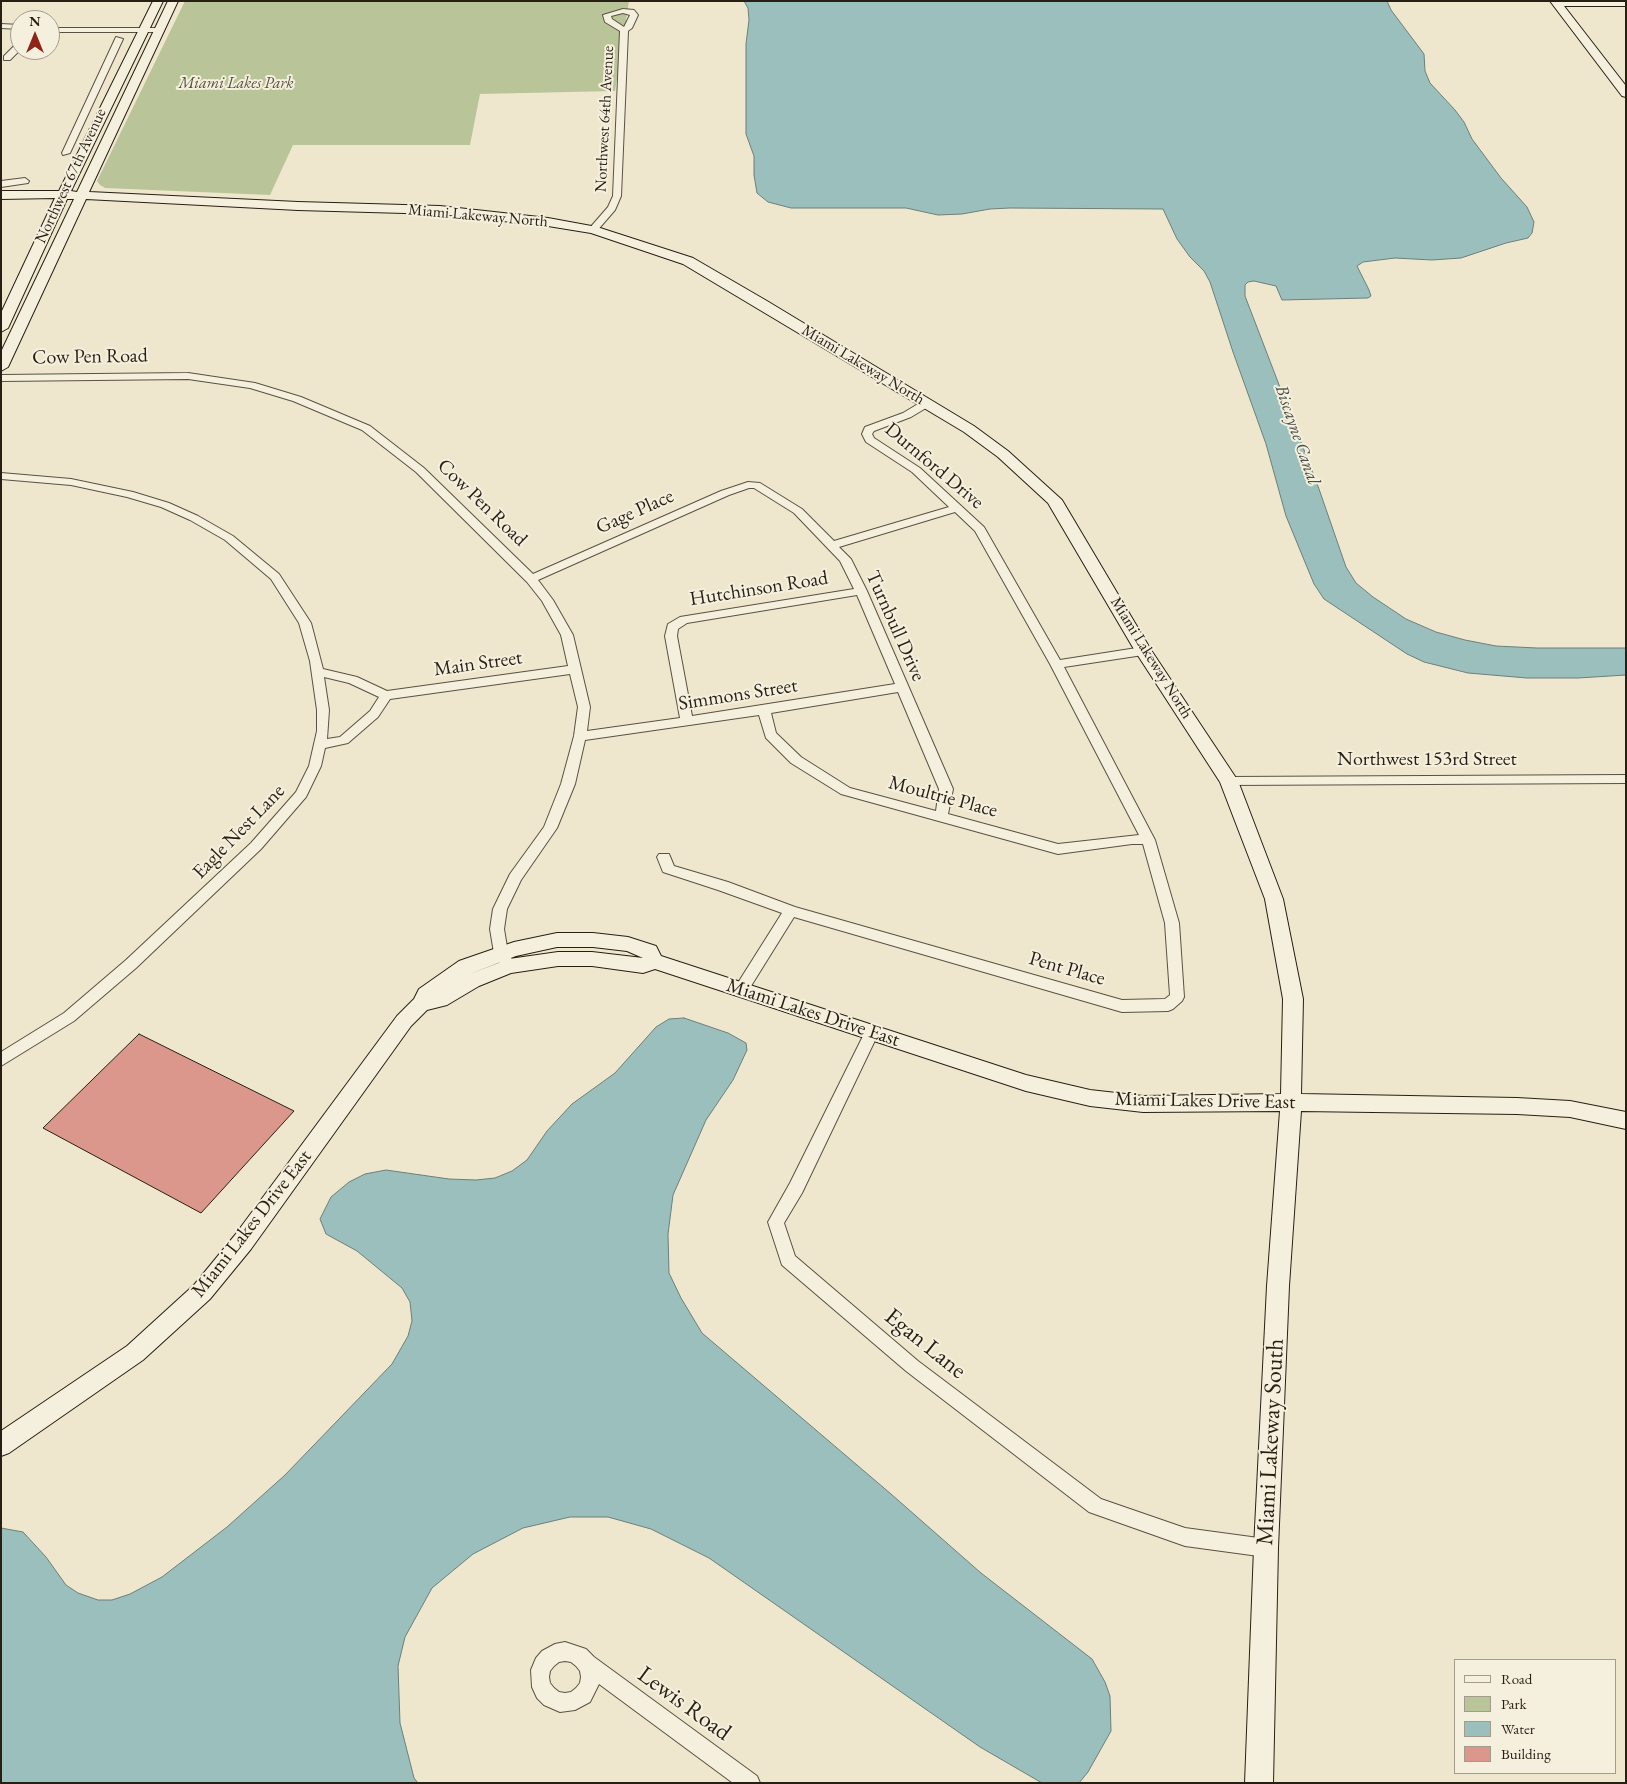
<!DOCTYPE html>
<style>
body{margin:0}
#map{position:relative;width:1627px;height:1784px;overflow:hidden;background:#efe7cd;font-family:"EB Garamond",serif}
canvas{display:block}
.frame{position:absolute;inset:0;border:2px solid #281f14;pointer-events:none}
.legend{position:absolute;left:1454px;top:1659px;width:162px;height:115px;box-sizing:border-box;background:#f5efde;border:1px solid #a39c8d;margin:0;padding:6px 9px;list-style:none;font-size:15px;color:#281f14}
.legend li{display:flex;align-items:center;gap:10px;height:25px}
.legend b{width:25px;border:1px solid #a39c8d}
.north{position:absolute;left:10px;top:10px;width:50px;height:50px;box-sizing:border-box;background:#f5efde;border:1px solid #a39c8d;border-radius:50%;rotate:0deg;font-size:14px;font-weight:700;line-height:20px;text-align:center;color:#281f14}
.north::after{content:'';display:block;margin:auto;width:18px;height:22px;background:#8f2418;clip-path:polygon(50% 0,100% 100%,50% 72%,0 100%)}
</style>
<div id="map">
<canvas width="1627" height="1784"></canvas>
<div class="frame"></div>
<ul class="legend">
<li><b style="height:6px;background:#f5efde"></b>Road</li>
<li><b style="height:14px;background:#b9c598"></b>Park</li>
<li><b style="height:14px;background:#9abfbc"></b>Water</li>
<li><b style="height:14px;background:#db978c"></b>Building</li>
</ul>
<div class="north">N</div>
</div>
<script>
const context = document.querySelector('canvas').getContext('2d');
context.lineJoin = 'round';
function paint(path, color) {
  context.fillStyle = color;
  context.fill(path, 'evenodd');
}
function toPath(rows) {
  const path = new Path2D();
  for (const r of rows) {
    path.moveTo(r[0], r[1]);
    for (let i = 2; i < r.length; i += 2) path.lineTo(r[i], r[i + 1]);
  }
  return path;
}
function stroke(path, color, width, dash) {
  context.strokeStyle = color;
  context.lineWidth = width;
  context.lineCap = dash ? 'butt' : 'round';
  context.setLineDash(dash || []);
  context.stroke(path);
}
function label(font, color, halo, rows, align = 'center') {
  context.font = font + ' "EB Garamond",serif';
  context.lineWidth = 4;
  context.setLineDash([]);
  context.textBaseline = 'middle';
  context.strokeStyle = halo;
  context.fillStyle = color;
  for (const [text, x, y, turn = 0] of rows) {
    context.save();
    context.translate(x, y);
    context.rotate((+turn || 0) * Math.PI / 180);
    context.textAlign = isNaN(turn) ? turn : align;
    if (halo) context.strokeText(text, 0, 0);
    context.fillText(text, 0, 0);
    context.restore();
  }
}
paint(toPath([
 [185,1,629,1,615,91,480,94,470,145,293,145,270,195,105,188,100,185,97,181]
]), '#b9c598');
const water = toPath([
 [744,1,1387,1,1391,10,1424,54,1425,71,1430,83,1455,110,1464,122,1472,139,1501,178,1527,207,1534,222,1532,233,1528,238,1506,243,1461,258,1432,260,1395,258,1363,262,1357,266,1369,290,1371,296,1368,298,1282,300,1276,286,1254,281,1248,282,1245,285,1245,296,1319,489,1346,567,1356,583,1373,597,1406,619,1436,632,1465,640,1496,646,1537,648,1626,648,1626,675,1578,678,1527,678,1468,673,1424,662,1407,654,1324,599,1314,584,1286,516,1266,444,1233,352,1210,282,1204,271,1190,257,1177,239,1163,209,1010,208,990,209,962,214,938,215,906,208,791,208,768,202,757,193,754,175,754,156,746,134,746,44,749,20,748,8,744,1],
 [684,1018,728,1033,746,1043,747,1050,733,1080,706,1120,673,1195,668,1234,669,1273,681,1298,702,1333,891,1494,981,1573,1092,1659,1105,1682,1110,1696,1111,1731,1088,1772,1079,1783,1042,1783,980,1747,709,1558,651,1529,608,1517,570,1517,523,1528,473,1554,432,1588,405,1637,398,1666,400,1723,414,1778,418,1783,1,1783,1,1528,23,1532,46,1557,66,1585,78,1593,98,1600,112,1600,130,1594,162,1577,227,1527,285,1475,392,1364,408,1336,412,1321,410,1302,402,1288,357,1251,326,1234,320,1219,331,1197,349,1182,365,1174,386,1170,449,1179,476,1180,495,1178,512,1171,527,1160,547,1131,572,1104,615,1073,656,1027,669,1019,684,1018]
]);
paint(water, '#9abfbc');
stroke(water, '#6c7f79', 1);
const building = toPath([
 [139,1034,294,1111,201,1213,43,1128,139,1034]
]);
paint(building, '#db978c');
stroke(building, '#281f14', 1);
const street = toPath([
 [623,9,634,10,638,15,632,28,628,31,621,196,615,210,596,232,593,233,588,230,608,207,613,196,620,31,605,22,603,15,623,9],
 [623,13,630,15,624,27,612,19,611,16,623,13],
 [1,24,20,25,20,29,1,28,1,24],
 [50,28,160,28,164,30,160,32,50,32,50,28],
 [116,37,123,39,70,153,63,155,62,153,116,37],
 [17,43,20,43,20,50,10,60,4,60,4,56,17,43],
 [25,178,29,181,28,183,1,187,1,181,25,178],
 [188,373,255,383,301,397,370,426,424,468,533,574,721,491,748,482,760,483,802,509,834,541,949,507,912,472,866,442,862,434,865,427,903,413,923,401,931,401,932,403,931,405,911,417,874,431,872,434,874,438,920,468,984,527,1060,660,1143,647,1149,651,1143,655,1064,667,1155,840,1179,923,1184,997,1182,1001,1173,1009,1168,1011,1122,1012,794,917,746,994,741,996,736,994,734,990,736,986,782,913,718,890,663,872,657,857,659,854,669,854,674,866,728,882,795,907,1122,1000,1165,999,1170,995,1165,923,1143,844,1132,844,1058,854,841,794,791,763,766,738,759,715,585,740,575,784,557,828,521,880,507,909,504,929,508,953,514,963,512,967,507,968,502,967,494,953,490,929,493,909,510,874,544,827,561,784,574,736,578,707,570,674,390,699,378,717,348,743,325,748,321,766,306,797,261,849,136,968,74,1021,1,1066,1,1052,64,1013,126,960,251,843,296,792,309,766,317,731,317,710,310,661,299,623,271,579,225,540,190,520,161,507,127,497,71,485,1,479,1,473,71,479,133,492,169,503,198,516,233,536,279,574,311,623,323,669,357,677,387,691,568,666,561,635,542,601,527,582,416,472,362,430,293,401,250,388,188,379,1,381,1,375,188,373],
 [749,488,754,488,794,513,840,561,854,589,680,617,668,624,665,636,680,718,587,731,590,707,573,635,553,600,538,580,729,495,749,488],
 [955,512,975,531,1050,664,1139,835,1058,844,948,814,953,789,867,591,851,559,839,547,955,512],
 [857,595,895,684,692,716,677,636,678,629,687,623,857,595],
 [324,677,349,683,379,697,370,711,340,737,327,739,329,710,324,677],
 [898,692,939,789,936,811,850,788,801,757,776,733,771,713,898,692],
 [1626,775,1626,783,1229,785,1224,784,1223,781,1224,778,1229,777,1626,775],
 [872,1026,877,1028,879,1032,802,1193,784,1223,795,1256,918,1361,1101,1499,1185,1528,1266,1539,1272,1542,1275,1548,1272,1554,1266,1557,1185,1546,1089,1512,906,1371,782,1265,768,1222,790,1183,867,1028,872,1026],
 [565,1642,586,1649,594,1657,757,1776,760,1783,733,1783,599,1684,590,1702,575,1710,560,1712,544,1705,537,1698,532,1687,531,1670,536,1658,542,1651,555,1644,565,1642],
 [565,1661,571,1662,576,1666,580,1671,581,1677,580,1683,576,1688,571,1692,565,1693,559,1692,554,1688,550,1683,549,1677,550,1671,554,1666,559,1662,565,1661]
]);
const secondary = toPath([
 [153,1,163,1,71,191,77,192,168,1,178,1,89,192,298,202,440,206,548,218,597,227,693,258,767,301,974,426,1008,451,1062,500,1151,650,1238,781,1283,899,1303,999,1301,1094,1517,1098,1570,1101,1626,1112,1626,1129,1570,1117,1517,1114,1301,1111,1289,1286,1278,1548,1273,1783,1245,1783,1254,1548,1267,1286,1280,1111,1143,1112,1090,1106,1026,1091,655,969,643,973,592,966,558,966,511,973,479,986,447,1005,427,1010,411,1026,251,1249,210,1299,143,1360,9,1453,1,1456,1,1431,127,1346,194,1285,235,1235,397,1016,414,999,419,989,459,961,514,942,557,933,593,933,628,937,656,946,661,956,1026,1075,1090,1090,1143,1096,1281,1094,1283,999,1265,899,1220,782,1135,651,1048,503,998,457,964,432,683,264,591,233,548,226,440,214,298,210,86,199,8,367,1,371,1,352,74,199,67,199,8,328,1,332,1,313,55,198,1,199,1,191,59,191,153,1],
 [557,947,593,947,627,951,643,958,592,952,558,952,509,959,467,975,516,956,557,947],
 [1550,1,1626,1,1626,6,1564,6,1626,86,1626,97,1622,96,1550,1]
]);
stroke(street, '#5a5142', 2);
stroke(secondary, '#281f14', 2);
paint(street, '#f5efde');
paint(secondary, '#f5efde');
label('italic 16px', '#54513c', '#f5efde', [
 ["Miami Lakes Park",236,84]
]);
label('16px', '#281f14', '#f5efde', [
 ["Northwest 64th Avenue",605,119,-87],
 ["Northwest 67th Avenue",71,176,-65],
 ["Miami Lakeway North",478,216,5],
 ["Miami Lakeway North",863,365,31],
 ["Miami Lakeway North",1151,658,58]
]);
label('italic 18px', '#4a4f46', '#f5efde', [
 ["Biscayne Canal",1297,435,71]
]);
label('20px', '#281f14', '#f5efde', [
 ["Cow Pen Road",90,357,-1],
 ["Durnford Drive",934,466,40],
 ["Cow Pen Road",482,503,44],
 ["Gage Place",635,512,-24],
 ["Hutchinson Road",759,589,-9],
 ["Turnbull Drive",895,626,66],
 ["Main Street",478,664,-8],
 ["Simmons Street",738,695,-9],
 ["Northwest 153rd Street",1427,760],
 ["Moultrie Place",943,797,15],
 ["Eagle Nest Lane",239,832,-46],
 ["Pent Place",1067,969,16],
 ["Miami Lakes Drive East",813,1013,18],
 ["Miami Lakes Drive East",1205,1101,1],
 ["Miami Lakes Drive East",252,1224,-52]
]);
label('24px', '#281f14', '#f5efde', [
 ["Egan Lane",925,1344,39],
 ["Miami Lakeway South",1271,1442,-87],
 ["Lewis Road",684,1704,36]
]);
</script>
